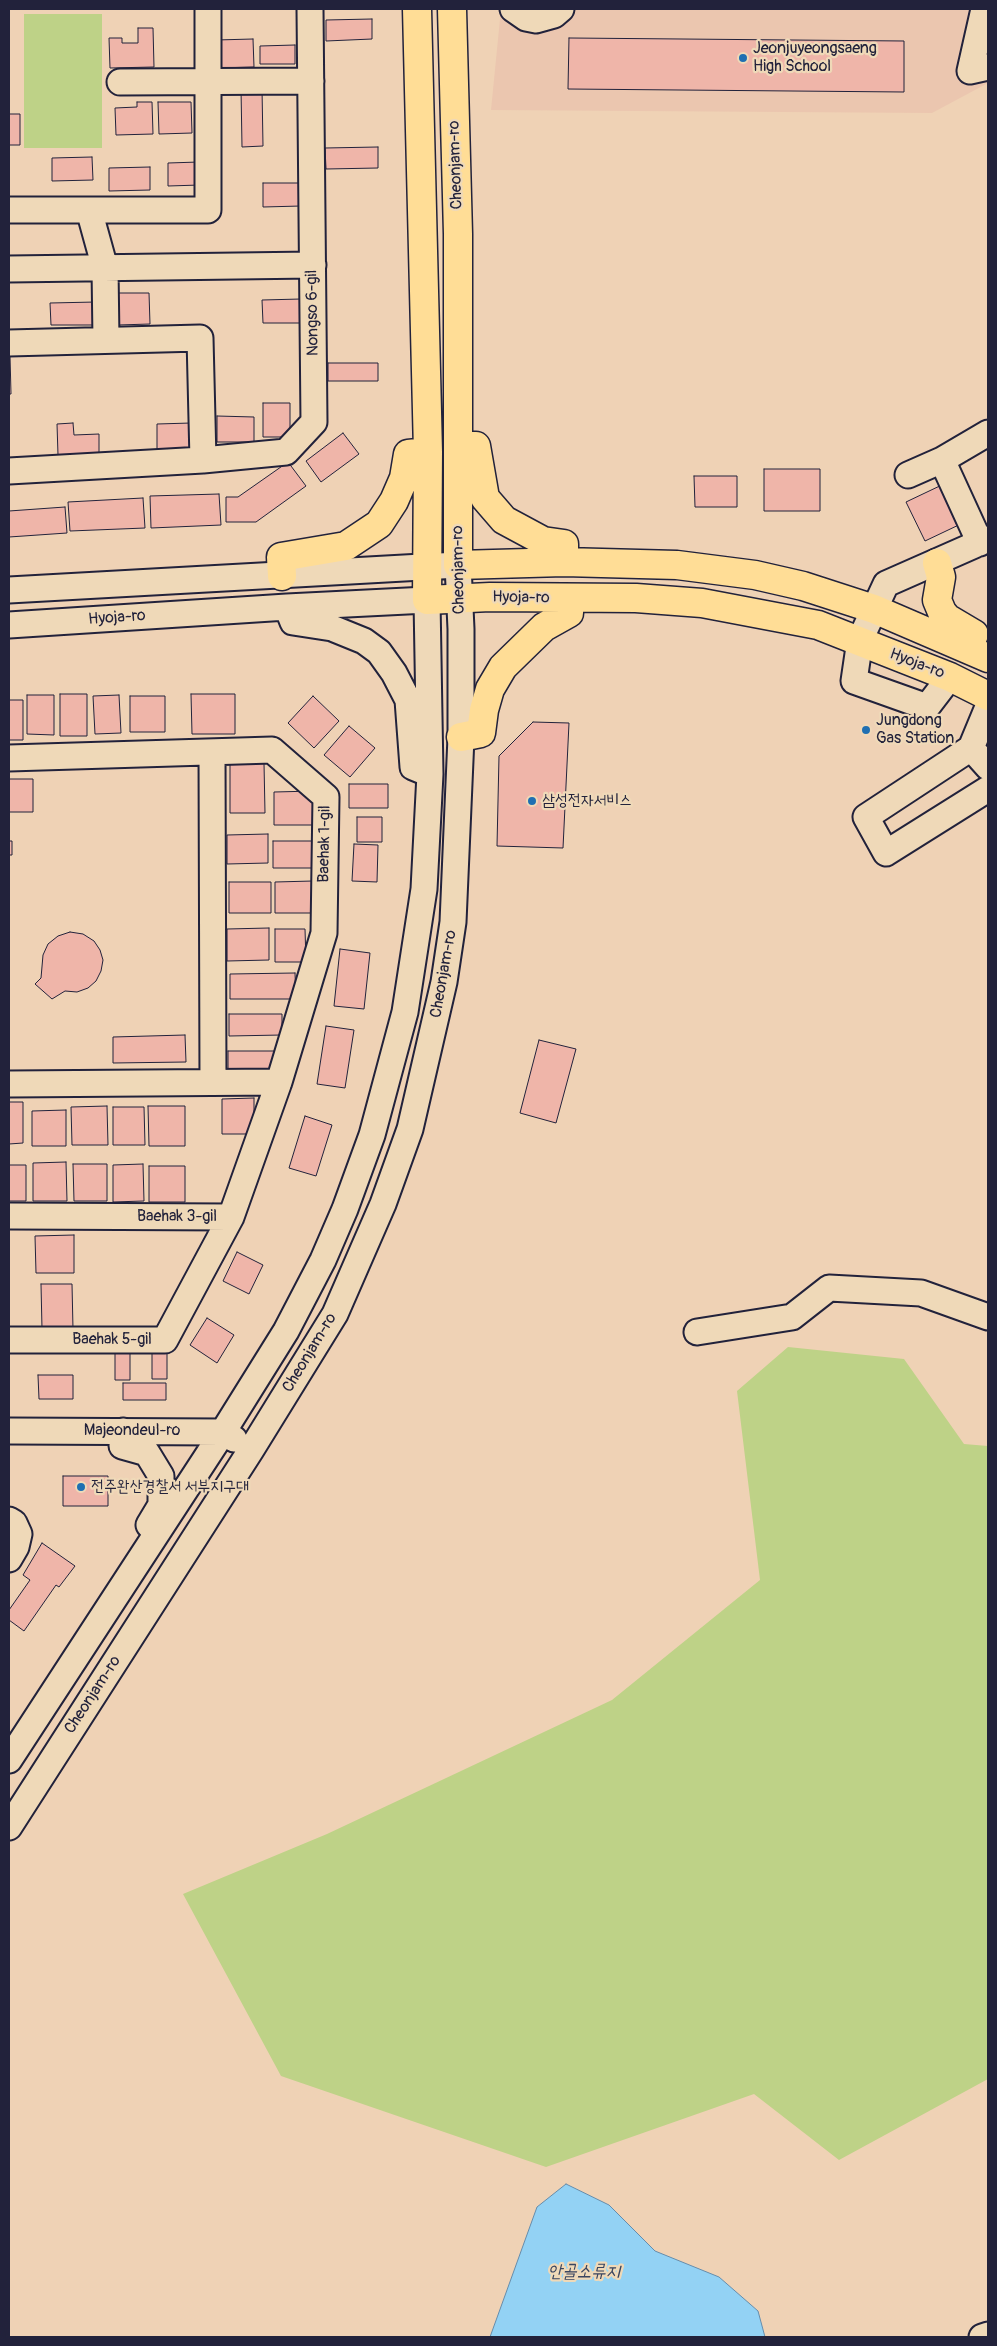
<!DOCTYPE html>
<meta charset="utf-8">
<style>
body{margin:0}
#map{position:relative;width:997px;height:2346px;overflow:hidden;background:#efd2b5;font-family:Pangolin,sans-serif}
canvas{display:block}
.frame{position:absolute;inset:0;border:10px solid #22223b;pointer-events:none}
</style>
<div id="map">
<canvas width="997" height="2346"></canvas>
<div class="frame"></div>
</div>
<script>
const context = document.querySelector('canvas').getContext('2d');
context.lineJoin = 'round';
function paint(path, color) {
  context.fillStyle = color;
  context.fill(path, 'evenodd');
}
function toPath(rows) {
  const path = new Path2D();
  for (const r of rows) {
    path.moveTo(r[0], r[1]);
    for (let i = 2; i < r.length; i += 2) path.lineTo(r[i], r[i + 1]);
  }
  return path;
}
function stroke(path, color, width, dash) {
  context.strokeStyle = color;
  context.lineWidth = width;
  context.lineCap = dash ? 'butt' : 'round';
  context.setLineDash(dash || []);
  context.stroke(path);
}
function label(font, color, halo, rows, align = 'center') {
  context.font = font + ' Pangolin,"Poor Story",sans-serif';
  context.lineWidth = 4.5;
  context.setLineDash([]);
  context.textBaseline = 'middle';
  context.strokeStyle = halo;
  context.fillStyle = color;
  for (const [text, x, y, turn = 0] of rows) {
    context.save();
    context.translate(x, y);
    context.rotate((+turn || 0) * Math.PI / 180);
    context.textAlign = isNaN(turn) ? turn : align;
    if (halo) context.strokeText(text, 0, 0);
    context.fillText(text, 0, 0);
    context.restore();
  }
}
paint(toPath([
 [501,9,988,9,988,83,932,113,491,110]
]), '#ebc6af');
paint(toPath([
 [24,14,102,14,102,148,24,148],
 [788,1347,904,1359,964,1444,988,1446,988,2079,839,2160,754,2094,546,2167,281,2076,183,1894,327,1834,612,1700,760,1580,737,1391]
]), '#bed287');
const water = toPath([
 [566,2184,609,2205,655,2251,719,2277,758,2311,765,2337,490,2337,537,2207,566,2184]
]);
paint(water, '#93d2f4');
stroke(water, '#668caa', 1);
const building = toPath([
 [372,19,372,39,326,41,326,20,372,19],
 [138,28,153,28,154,67,110,68,109,38,122,38,122,43,138,43,138,28],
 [569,38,904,41,904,92,568,89,569,38],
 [253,39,254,67,217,68,216,40,253,39],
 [295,45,295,64,260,64,260,46,295,45],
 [241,88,262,88,263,146,242,147,241,88],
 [137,102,152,102,153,134,116,135,115,108,137,107,137,102],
 [158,102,191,102,192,133,159,134,158,102],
 [9,114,20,114,20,145,9,145,9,114],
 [378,147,378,168,326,169,325,148,378,147],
 [92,157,93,180,52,181,52,158,92,157],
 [199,162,200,185,168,186,168,163,199,162],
 [150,167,150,190,109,191,109,168,150,167],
 [263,183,301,183,301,206,263,207,263,183],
 [117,293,149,293,150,324,118,325,117,293],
 [301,299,301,323,263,323,262,300,301,299],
 [96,302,97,325,51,325,50,303,96,302],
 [9,356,10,356,11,394,9,394,9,356],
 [328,363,378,363,378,381,328,381,328,363],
 [263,403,290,403,290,437,263,437,263,403],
 [217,416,254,417,254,442,217,442,217,416],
 [73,423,74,435,99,434,99,454,58,455,57,424,73,423],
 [191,423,191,450,157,451,157,424,191,423],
 [343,433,359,454,321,482,306,461,343,433],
 [288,462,306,486,256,522,226,522,226,497,238,497,288,462],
 [764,469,820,469,820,511,764,511,764,469],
 [694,476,737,476,737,507,695,507,694,476],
 [946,483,965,522,925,541,906,502,946,483],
 [219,494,221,525,151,528,150,496,219,494],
 [143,498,145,528,70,531,68,502,143,498],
 [65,507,67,533,9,537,9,511,65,507],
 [60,694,87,694,87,736,60,736,60,694],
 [191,694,235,694,235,734,192,734,191,694],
 [27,695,54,695,54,735,27,734,27,695],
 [119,695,121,733,95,734,93,696,119,695],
 [130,696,165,696,165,732,130,732,130,696],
 [313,696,339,721,314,748,288,723,313,696],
 [9,700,23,700,23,740,9,740,9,700],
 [533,722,569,723,563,848,497,846,499,756,533,722],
 [349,726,375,748,350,777,324,755,349,726],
 [230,763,264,763,265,813,230,813,230,763],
 [9,779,33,779,33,812,9,812,9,779],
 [349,784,388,784,388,808,349,808,349,784],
 [315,791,315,825,274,825,274,792,315,791],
 [357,817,382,817,382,842,357,842,357,817],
 [268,834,268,863,227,864,227,835,268,834],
 [9,841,12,841,12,855,9,855,9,841],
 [273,841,317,841,317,868,273,868,273,841],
 [354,844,378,845,377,882,352,881,354,844],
 [313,881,313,913,275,913,275,882,313,881],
 [229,882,271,882,271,913,229,913,229,882],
 [269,928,269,960,227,961,227,929,269,928],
 [275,929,305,929,306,962,275,962,275,929],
 [70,932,83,934,94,941,100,950,103,960,101,971,96,981,88,988,77,992,65,991,52,999,35,984,41,978,43,955,48,944,58,936,70,932],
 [340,949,370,953,364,1009,334,1006,340,949],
 [295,973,296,999,230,999,230,974,295,973],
 [229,1014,282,1014,282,1035,229,1036,229,1014],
 [326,1026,354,1030,345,1088,317,1084,326,1026],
 [185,1035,186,1062,113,1063,113,1037,185,1035],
 [539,1040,576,1049,556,1123,520,1113,539,1040],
 [228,1051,275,1051,275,1071,228,1072,228,1051],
 [254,1098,254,1134,222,1134,222,1099,254,1098],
 [9,1102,23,1102,23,1143,9,1144,9,1102],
 [107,1106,108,1145,72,1145,71,1107,107,1106],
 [148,1106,185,1106,185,1146,149,1146,148,1106],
 [113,1107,144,1107,145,1145,113,1145,113,1107],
 [66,1110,66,1146,32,1146,32,1111,66,1110],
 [305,1116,332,1125,316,1176,289,1168,305,1116],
 [66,1162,67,1201,33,1201,33,1163,66,1162],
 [73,1164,107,1164,107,1201,74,1201,73,1164],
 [143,1164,144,1201,113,1202,113,1165,143,1164],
 [9,1165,26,1165,26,1201,9,1201,9,1165],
 [149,1166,185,1166,185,1202,149,1202,149,1166],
 [74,1235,74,1273,36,1273,35,1236,74,1235],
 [237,1252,263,1265,249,1294,223,1281,237,1252],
 [41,1284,72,1284,73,1329,42,1329,41,1284],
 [207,1318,234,1335,217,1363,190,1345,207,1318],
 [115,1352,130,1352,130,1380,115,1380,115,1352],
 [152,1353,167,1353,167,1379,152,1379,152,1353],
 [38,1375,73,1375,73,1399,39,1399,38,1375],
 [123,1383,166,1383,166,1400,123,1400,123,1383],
 [63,1476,108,1476,108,1506,63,1506,63,1476],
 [42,1543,75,1566,59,1587,56,1585,24,1631,9,1620,9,1610,30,1580,23,1575,42,1543]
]);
paint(building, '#efb5a9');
stroke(building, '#22223b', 1);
const minor = toPath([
 [513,9,526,18,536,20,554,15,561,9],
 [984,9,970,71,988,67],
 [120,82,311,81],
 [9,210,208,210,208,9],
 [89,210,105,268,106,340],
 [9,269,313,265],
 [9,343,200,338,203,460],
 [942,460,980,543],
 [9,471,203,460,286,452,314,422,310,9],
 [908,475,942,460,988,433],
 [9,590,458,565,461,629,461,737,453,922,444,982,410,1129,383,1204,335,1314,251,1450,9,1827],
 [287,607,293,622,332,628,364,641,379,652,394,673,408,700,413,767,430,774],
 [9,625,287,607,427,600,430,774,424,889,405,1012,372,1135,345,1209,323,1260,286,1331,223,1432,9,1760],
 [950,677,927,707,854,681,860,640,886,584,988,539],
 [988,707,971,748,866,817,886,853,988,789],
 [971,748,988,767],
 [212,752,213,1082],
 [9,758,272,750,326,797,324,933,279,1082,231,1217,165,1340,9,1340],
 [9,1084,279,1082],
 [9,1216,231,1217],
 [697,1332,792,1317,829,1288,921,1293,988,1317],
 [9,1431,223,1432,234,1439],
 [123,1431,122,1446,147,1453,161,1476,161,1505,149,1525],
 [9,1520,14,1523,19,1534,16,1547,9,1559],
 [982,2337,988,2335]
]);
const major = toPath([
 [417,9,428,452,427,600,490,597,636,598,702,603,818,625,950,677,988,696],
 [452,9,458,234,458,565,564,562,677,565,755,575,803,586,874,609,988,658],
 [458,446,476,446,485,498,504,520,543,541,564,544,564,562],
 [937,563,941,577,937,600,942,612,947,618,974,634,972,639],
 [282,576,281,557,346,546,379,524,394,501,404,478,408,454,428,452],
 [461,737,481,733,484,710,490,689,503,667,544,627,569,613,569,599]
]);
stroke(minor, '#22223b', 29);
stroke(major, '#22223b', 31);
stroke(minor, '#efd9b8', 25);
stroke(major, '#ffdd96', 28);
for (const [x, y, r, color] of [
 [743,58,5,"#1f6fb2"],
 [866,730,5,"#1f6fb2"],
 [532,801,5,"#1f6fb2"],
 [81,1487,5,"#1f6fb2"]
]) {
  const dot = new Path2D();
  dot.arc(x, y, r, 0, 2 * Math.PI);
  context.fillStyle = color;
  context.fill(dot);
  stroke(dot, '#efd9b8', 2);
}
label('16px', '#22223b', '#efd9b8', [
 ["Jeonjuyeongsaeng",753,49],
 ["High School",753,67],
 ["Jungdong",876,721],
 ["Gas Station",876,739],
 ["삼성전자서비스",542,801],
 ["전주완산경찰서 서부지구대",91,1487]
], 'left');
label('16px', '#22223b', '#efd9b8', [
 ["Cheonjam-ro",456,165,-92],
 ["Nongso 6-gil",313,313,-91],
 ["Cheonjam-ro",459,570,-91],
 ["Hyoja-ro",521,598,1],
 ["Hyoja-ro",117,618,-4],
 ["Hyoja-ro",917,664,21],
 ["Baehak 1-gil",325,844,-89],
 ["Cheonjam-ro",444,974,-80],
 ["Baehak 3-gil",177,1217],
 ["Baehak 5-gil",112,1340],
 ["Cheonjam-ro",310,1353,-59],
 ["Majeondeul-ro",132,1431],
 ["Cheonjam-ro",93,1695,-57]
]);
label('italic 18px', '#394560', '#efd9b8', [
 ["안골소류지",584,2272]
]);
</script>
